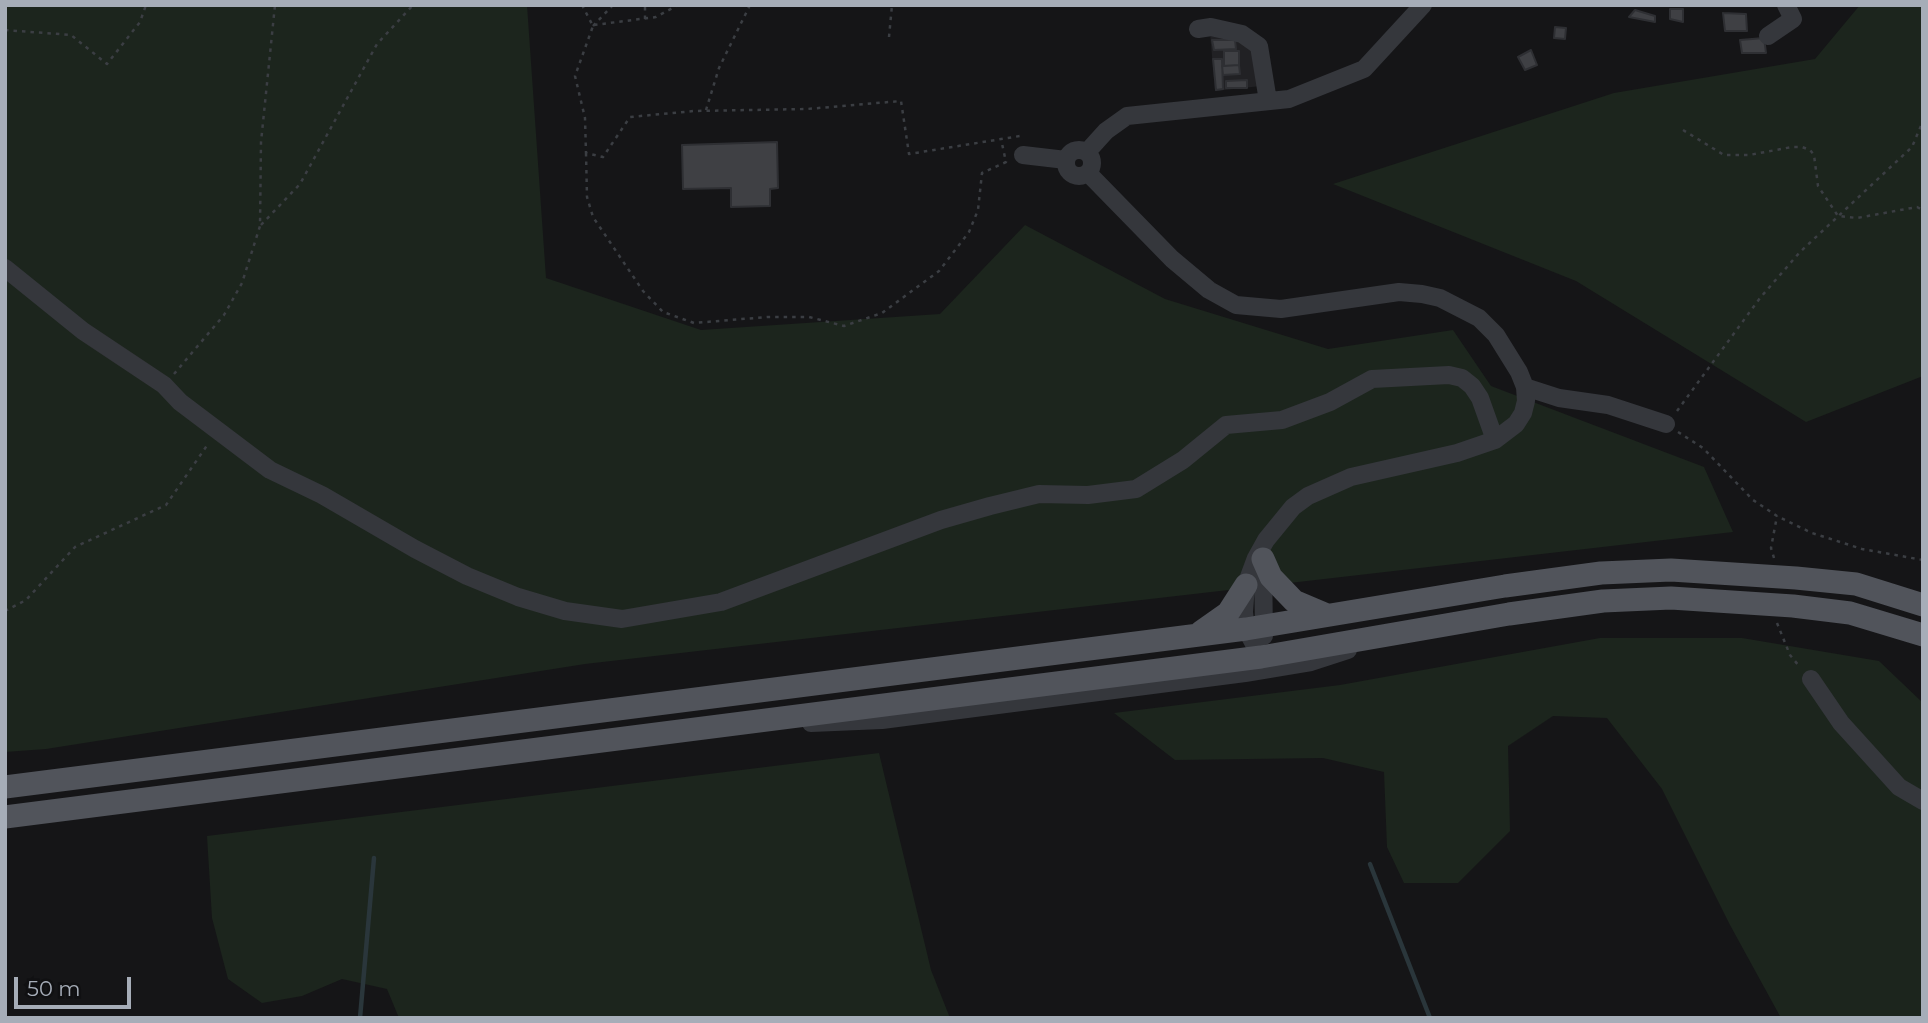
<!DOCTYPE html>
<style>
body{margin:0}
#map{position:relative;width:1928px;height:1023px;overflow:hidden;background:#151517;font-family:Montserrat,sans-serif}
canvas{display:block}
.frame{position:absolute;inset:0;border:7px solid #a6adb8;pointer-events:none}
.scale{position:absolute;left:14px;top:977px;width:117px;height:32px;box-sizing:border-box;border:4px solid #a6adb8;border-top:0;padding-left:9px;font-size:21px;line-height:24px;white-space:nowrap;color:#a6adb8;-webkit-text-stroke:5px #101012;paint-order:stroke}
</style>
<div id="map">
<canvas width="1928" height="1023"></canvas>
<div class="frame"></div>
<div class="scale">50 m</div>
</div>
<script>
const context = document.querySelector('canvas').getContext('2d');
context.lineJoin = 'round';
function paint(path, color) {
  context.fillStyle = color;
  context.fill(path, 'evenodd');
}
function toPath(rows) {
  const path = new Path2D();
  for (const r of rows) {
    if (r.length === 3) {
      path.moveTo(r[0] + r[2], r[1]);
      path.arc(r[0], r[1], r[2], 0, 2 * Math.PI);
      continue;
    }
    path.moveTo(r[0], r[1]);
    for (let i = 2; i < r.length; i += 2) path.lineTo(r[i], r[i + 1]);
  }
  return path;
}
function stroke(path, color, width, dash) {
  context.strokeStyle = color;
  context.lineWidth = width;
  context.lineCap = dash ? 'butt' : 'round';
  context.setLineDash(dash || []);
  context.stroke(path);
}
paint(toPath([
 [1210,33,1240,39,1254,51,1261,86,1215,91]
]), '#212124');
paint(toPath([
 [5,5,527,5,546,278,701,330,940,314,1025,225,1165,299,1328,349,1453,330,1491,386,1704,467,1733,532,585,664,46,749,5,752],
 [1860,5,1923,5,1923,376,1806,422,1576,281,1333,184,1614,93,1815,59],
 [1600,638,1742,638,1879,661,1923,703,1923,1018,1781,1018,1730,925,1662,789,1607,718,1553,716,1508,746,1510,831,1458,883,1404,883,1387,847,1384,772,1323,758,1175,760,1114,713,1340,685],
 [879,753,931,970,950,1018,399,1018,387,989,342,979,302,996,262,1003,228,979,212,918,207,836]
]), '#1c251d');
stroke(toPath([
 [1370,864,1430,1018],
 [360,1018,374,858]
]), '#2a363b', 4.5);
const building = toPath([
 [1670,9,1683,9,1683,22,1670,19,1670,9],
 [1635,10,1655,16,1655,22,1629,17,1635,10],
 [1723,13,1746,14,1747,31,1725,31,1723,13],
 [1555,27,1566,28,1565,39,1554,38,1555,27],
 [1764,38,1766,53,1742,53,1740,40,1764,38],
 [1212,40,1235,40,1236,49,1214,50,1212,40],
 [1531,50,1537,65,1525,70,1518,57,1531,50],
 [1224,51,1239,51,1239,65,1224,66,1224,51],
 [1213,59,1222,59,1223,89,1216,90,1213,59],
 [1239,65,1240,74,1223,75,1222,66,1239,65],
 [1247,80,1247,88,1226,88,1226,81,1247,80],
 [777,142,778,188,770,189,770,206,731,207,731,188,683,189,682,145,777,142]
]);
paint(building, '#3f4044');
stroke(building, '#2e2f33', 2);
stroke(toPath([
 [582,5,593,26,575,76,585,118,586,153,603,157,630,117,694,111,807,109,901,101,909,154,1020,136],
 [645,19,645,5],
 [594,25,656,17,678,5],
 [593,26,613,5],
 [5,30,71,35,107,64,140,22,146,5],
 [889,37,892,5],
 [706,110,719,68,750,5],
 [1683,130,1724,155,1749,155,1792,147,1802,147,1810,150,1814,155,1818,186,1838,216,1857,218,1917,207,1923,210],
 [586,153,587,197,593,217,643,291,663,312,694,323,767,317,809,317,844,326,882,313,939,271,969,232,978,210,982,173,1006,162,1001,139],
 [261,225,300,184,377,44,413,5],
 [174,374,224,315,242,283,260,226,261,142,275,5],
 [1677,411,1760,298,1800,252,1912,147,1923,121],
 [1678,432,1703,448,1753,500,1777,516,1812,533,1862,549,1923,560],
 [1774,558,1771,548,1777,516],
 [5,611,26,600,75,547,166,505,208,444],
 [1777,623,1790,655,1799,666]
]), '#3b3e43', 2.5, [3.5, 5]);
stroke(toPath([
 [1198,29,1211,27,1242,34,1259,46,1268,101],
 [1768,36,1793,19,1786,5],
 [1079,163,13],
 [1087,152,1106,131,1127,116,1289,99,1364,69,1423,5],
 [1023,155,1066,160],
 [1088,173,1172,259,1209,290,1236,305,1281,309,1399,292,1422,294,1440,298,1479,318,1496,335,1519,372,1525,387,1526,401,1523,413,1516,424,1495,440,1457,453,1351,477,1308,496,1293,507,1266,540,1256,558,1246,585,1244,612,1246,629,1261,657],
 [5,268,83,331,164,385,180,402,270,470,322,495,415,549,467,576,518,597,565,611,622,619,721,602,941,520,990,506,1039,494,1088,495,1136,489,1183,460,1226,425,1282,420,1330,402,1372,379,1449,375,1462,378,1472,386,1480,398,1495,440],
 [1525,387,1559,398,1608,405,1666,424],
 [1263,559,1264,636],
 [1811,679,1841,723,1899,787,1923,801],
 [811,723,882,720,1245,673,1311,662,1348,650]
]), '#35373c', 18);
stroke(toPath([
 [1263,559,1271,577,1294,601,1327,615],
 [1201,632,1228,613,1246,585],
 [5,787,1246,629,1505,586,1601,573,1671,570,1796,578,1856,584,1923,605],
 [5,817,1261,657,1509,614,1603,601,1671,598,1793,606,1850,613,1923,635]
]), '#51545b', 23);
</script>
